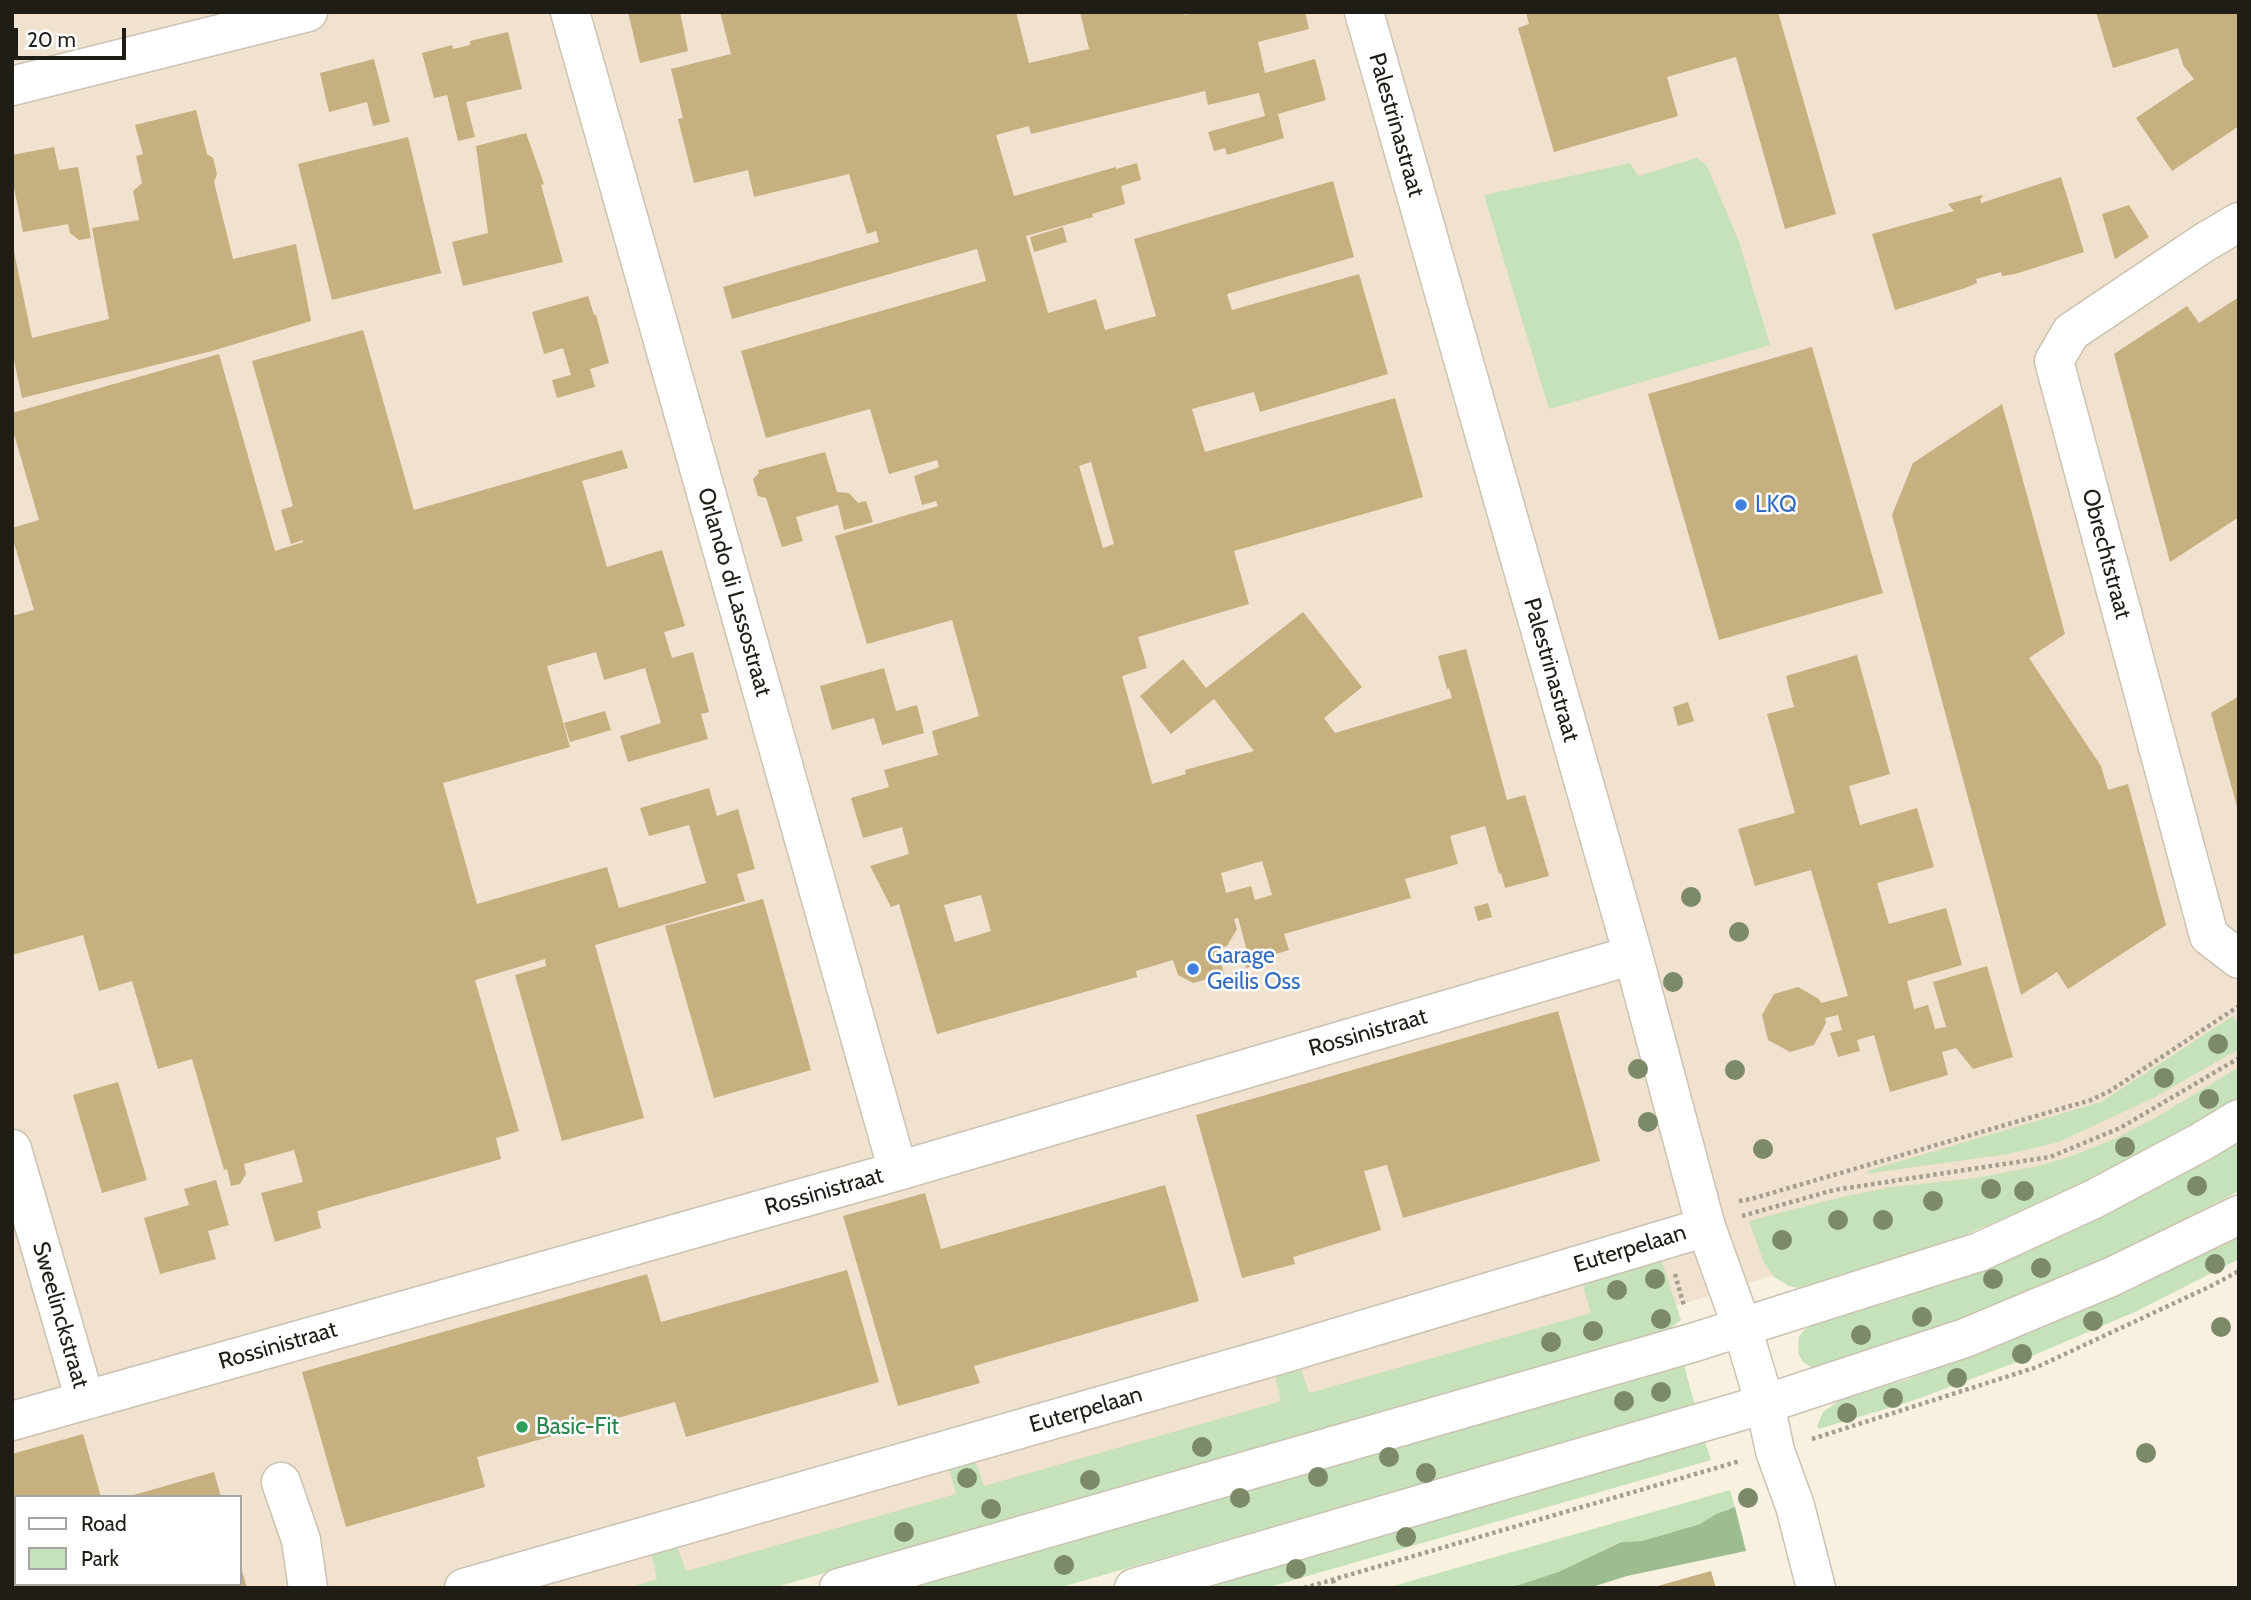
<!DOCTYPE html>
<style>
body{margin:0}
#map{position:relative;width:2251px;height:1600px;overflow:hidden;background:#f9f1e0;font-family:Cabin,sans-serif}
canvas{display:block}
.frame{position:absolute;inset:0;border:14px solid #201d17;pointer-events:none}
.legend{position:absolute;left:14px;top:1495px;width:228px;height:91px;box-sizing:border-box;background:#fff;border:2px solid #a6a5a2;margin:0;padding:9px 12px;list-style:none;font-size:21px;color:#201d17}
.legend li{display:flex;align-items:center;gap:14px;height:35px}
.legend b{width:35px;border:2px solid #a6a5a2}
.scale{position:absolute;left:14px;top:28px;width:112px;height:32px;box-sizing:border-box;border:4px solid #201d17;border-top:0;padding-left:9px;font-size:21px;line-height:24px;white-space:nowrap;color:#201d17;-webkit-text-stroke:5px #fff;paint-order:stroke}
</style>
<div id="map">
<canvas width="2251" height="1600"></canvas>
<div class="frame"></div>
<ul class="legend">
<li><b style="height:9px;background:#fff"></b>Road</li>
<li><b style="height:19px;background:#c6e2bb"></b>Park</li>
</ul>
<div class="scale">20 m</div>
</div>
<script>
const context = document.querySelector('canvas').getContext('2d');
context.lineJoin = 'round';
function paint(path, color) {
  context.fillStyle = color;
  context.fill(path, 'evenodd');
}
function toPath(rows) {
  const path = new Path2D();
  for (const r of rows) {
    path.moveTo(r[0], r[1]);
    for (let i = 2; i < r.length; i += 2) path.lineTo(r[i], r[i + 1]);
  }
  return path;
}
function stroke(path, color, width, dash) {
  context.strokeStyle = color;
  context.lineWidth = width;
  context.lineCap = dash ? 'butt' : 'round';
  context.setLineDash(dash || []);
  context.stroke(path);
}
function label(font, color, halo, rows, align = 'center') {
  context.font = font + ' Cabin,sans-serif';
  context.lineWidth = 5;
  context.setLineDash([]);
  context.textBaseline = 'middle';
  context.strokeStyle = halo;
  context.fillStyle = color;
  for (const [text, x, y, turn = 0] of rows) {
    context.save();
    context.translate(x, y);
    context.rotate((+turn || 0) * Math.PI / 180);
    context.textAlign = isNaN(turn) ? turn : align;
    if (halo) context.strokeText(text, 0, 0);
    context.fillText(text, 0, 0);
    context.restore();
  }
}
paint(toPath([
 [12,12,2239,12,2239,1085,1875,1242,1709,1296,689,1588,12,1588],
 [16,1497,240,1497,240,1584,16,1584]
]), '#f1e1cf');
paint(toPath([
 [1697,158,1707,166,1738,239,1770,345,1549,409,1484,195,1630,163,1638,176],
 [2233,1016,2239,1024,2239,1049,2153,1098,2059,1142,2008,1154,1865,1174,1870,1170,2101,1102],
 [2239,1067,2239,1097,2234,1100,2234,1104,2083,1184,1928,1251,1809,1290,1789,1286,1774,1277,1764,1263,1749,1221,1837,1198,1892,1187,1975,1178,2034,1167,2066,1158,2114,1139,2157,1117],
 [2239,1142,2239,1191,2139,1244,1935,1331,1824,1368,1811,1367,1802,1361,1798,1353,1799,1337,1804,1330,1811,1325,1899,1299,1985,1267,2188,1170],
 [2239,1234,2239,1259,2137,1311,2025,1359,1909,1402,1819,1429,1817,1426,1823,1412,1843,1398,1906,1380,2020,1337,2131,1289],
 [1661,1259,1681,1320,1668,1330,773,1588,628,1588,657,1579,652,1556,655,1551,671,1546,678,1549,686,1571,956,1494,950,1472,953,1467,973,1460,977,1465,984,1486,1281,1401,1276,1381,1278,1371,1298,1368,1302,1372,1309,1393,1591,1313,1584,1290,1585,1284,1589,1281],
 [1683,1362,1695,1405,1058,1588,897,1588],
 [1705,1441,1711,1460,1266,1588,1182,1588],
 [1730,1490,1735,1507,1716,1514,1700,1524,1642,1541,1620,1542,1558,1572,1522,1584,1505,1588,1386,1588]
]), '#c6e2bb');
paint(toPath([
 [1735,1507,1746,1551,1627,1576,1589,1588,1505,1588,1522,1584,1558,1572,1621,1542,1642,1541,1700,1524,1716,1514]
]), '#9dbd91');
paint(toPath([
 [628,12,680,12,688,51,640,63],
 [720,12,1016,12,1029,63,1089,49,1080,12,1184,12,1185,15,1197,12,1282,12,1282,14,1305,12,1309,29,1258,42,1265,73,1315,59,1326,100,1278,114,1284,138,1227,155,1225,148,1214,151,1208,132,1265,116,1259,93,1208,105,1205,91,1031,134,1029,126,996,135,1014,196,1116,167,1116,169,1137,163,1141,180,1121,186,1125,204,1092,214,1093,217,1026,236,1048,313,1096,299,1105,330,1156,316,1134,239,1333,181,1354,257,1227,294,1232,310,1359,274,1388,374,1260,412,1254,392,1192,409,1205,452,1395,398,1423,497,1234,551,1249,604,1138,637,1147,668,1122,676,1152,784,1186,774,1185,770,1254,751,1214,699,1171,734,1140,696,1183,659,1206,688,1303,612,1362,687,1324,718,1335,733,1452,698,1449,688,1447,689,1438,656,1466,649,1507,800,1525,795,1549,876,1505,888,1501,873,1499,874,1497,867,1485,826,1450,836,1458,864,1405,879,1411,898,1284,934,1289,950,1266,957,1267,962,1246,968,1242,953,1247,951,1238,918,1234,919,1237,929,1227,946,1217,949,1224,974,1193,983,1178,975,1173,960,1136,971,1137,977,937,1034,899,904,891,907,870,866,909,854,902,827,863,838,851,798,889,787,884,770,938,755,932,731,979,716,952,620,867,644,835,536,938,506,936,501,922,505,914,476,939,467,937,460,889,474,870,409,766,438,741,351,986,281,977,249,732,319,723,287,879,242,876,231,867,234,849,174,754,197,748,170,694,183,678,119,683,118,671,69,731,54],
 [1091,462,1114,544,1103,548,1079,466],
 [1262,861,1272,895,1255,900,1251,886,1226,893,1221,873],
 [981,895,991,931,955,942,944,905],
 [1526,12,1778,12,1836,214,1785,229,1736,57,1667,77,1678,116,1554,152,1518,28,1529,24],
 [2096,12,2239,12,2239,126,2172,171,2136,118,2194,79,2183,65,2178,48,2113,68],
 [508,32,522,89,466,102,475,137,458,141,447,95,434,98,422,53,452,45,453,49,470,45,470,41],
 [374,59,390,122,373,126,367,102,329,112,320,73],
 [196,110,207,154,213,158,217,174,214,182,233,259,296,244,311,321,212,351,22,398,12,351,12,242,32,338,109,319,92,228,139,220,133,191,142,183,136,156,143,154,135,125],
 [526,133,544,184,541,185,563,262,463,286,452,242,488,233,476,146],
 [408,137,441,273,332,300,298,164],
 [54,147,59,170,78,167,91,238,79,240,70,233,68,224,23,232,12,178,12,155],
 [2061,177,2084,252,2015,274,2002,276,2001,272,1976,279,1977,283,1965,288,1895,310,1872,234,1954,211,1948,204,1982,195,1983,197,1980,199,1981,203],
 [2129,205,2149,237,2115,259,2102,214],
 [1063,227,1067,242,1034,252,1030,237],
 [588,296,594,315,596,315,609,363,590,369,595,387,557,398,552,380,571,375,563,348,544,354,532,312],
 [2239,297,2239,517,2170,562,2114,354,2187,306,2199,323],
 [363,330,414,510,622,450,628,468,582,481,607,567,662,550,685,626,664,632,672,658,693,652,709,712,701,714,708,739,628,762,620,736,661,723,645,668,604,680,596,652,547,666,570,747,443,783,477,904,607,867,619,908,706,883,689,825,649,836,640,808,709,788,717,816,738,809,755,869,737,874,745,901,595,945,644,1118,562,1141,515,975,546,966,545,959,475,980,519,1131,496,1138,501,1159,317,1211,321,1228,275,1242,261,1193,303,1182,294,1150,244,1164,246,1174,240,1184,231,1186,227,1169,224,1170,192,1059,158,1069,132,981,99,991,83,935,12,955,12,616,34,610,12,536,12,528,39,520,12,427,12,413,219,354,275,551,303,542,303,540,291,544,281,510,293,506,252,361],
 [1812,347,1883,593,1719,640,1648,394],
 [2002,404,2065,634,2029,658,2101,766,2108,790,2128,784,2166,925,2068,989,2057,972,2021,995,1892,515,1913,463],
 [825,452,837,492,849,493,858,503,866,501,873,522,844,530,838,505,796,517,803,541,782,547,766,498,758,496,753,479,759,473,758,470],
 [1857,655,1890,774,1849,786,1860,825,1917,808,1934,867,1877,883,1889,924,1946,908,1962,965,1907,981,1914,1009,1928,1005,1935,1029,1946,1027,1933,982,1987,966,2013,1057,1973,1069,1956,1048,1942,1052,1948,1075,1890,1092,1874,1035,1857,1040,1860,1051,1838,1057,1830,1033,1842,1030,1838,1015,1825,1018,1826,1023,1814,1045,1790,1052,1768,1040,1762,1015,1774,994,1798,987,1819,999,1821,1003,1848,996,1811,870,1755,886,1738,829,1795,813,1767,714,1794,707,1786,676],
 [884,668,896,711,917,705,924,733,882,745,874,718,832,730,820,686],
 [2239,696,2239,810,2238,810,2211,713],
 [1688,702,1694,721,1678,726,1673,707],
 [605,711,611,730,570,742,564,723],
 [763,899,811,1070,714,1098,665,926],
 [1488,903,1492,917,1478,921,1474,907],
 [1558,1011,1600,1161,1403,1218,1387,1165,1364,1171,1381,1230,1293,1257,1295,1264,1242,1278,1196,1115],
 [118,1082,147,1180,102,1193,73,1095],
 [216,1180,229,1225,208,1231,216,1259,160,1274,144,1218,189,1205,184,1189],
 [1165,1185,1199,1301,974,1366,980,1383,898,1406,843,1216,925,1193,941,1249],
 [847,1270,879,1382,686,1437,675,1402,477,1457,485,1487,346,1527,302,1372,647,1274,661,1322],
 [83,1434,101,1497,16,1497,16,1584,240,1584,240,1564,247,1588,12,1588,12,1454],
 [214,1472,221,1497,130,1497,130,1496],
 [1711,1571,1716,1588,1654,1588,1654,1587]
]), '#c6b07f');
const minor = toPath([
 [570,12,898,1171],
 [1364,12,1633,955,1706,1227,1742,1327,1765,1404,1775,1451,1795,1506,1816,1588],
 [12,86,308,12],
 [2239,222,2205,242,2071,332,2054,361,2209,936,2239,959],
 [12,1149,85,1400],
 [12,1421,898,1171,1633,955],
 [281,1482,301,1540,308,1588],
 [464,1588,1282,1354,1706,1227],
 [839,1588,1695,1342,1979,1252,2094,1199,2201,1142,2239,1119],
 [1134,1588,1765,1404,1965,1338,2111,1277,2239,1215]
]);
stroke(minor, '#cac3b2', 41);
stroke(toPath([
 [1739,1201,1751,1199,2091,1100,2110,1091,2239,1006],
 [1742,1216,1834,1190,2050,1157,2120,1128,2239,1058],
 [1675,1274,1684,1306],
 [1812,1439,2037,1367,2211,1286,2239,1271],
 [1333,1580,1335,1588],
 [1304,1588,1740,1461]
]), '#a49e91', 4.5, [3.5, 3.5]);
stroke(minor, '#fff', 38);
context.fillStyle = '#7d8a69';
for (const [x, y] of [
 [1691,897],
 [1739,932],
 [1673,982],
 [2218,1044],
 [1638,1069],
 [1735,1070],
 [2164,1078],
 [2209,1099],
 [1648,1122],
 [2125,1147],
 [1763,1149],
 [2197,1186],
 [1991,1189],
 [2024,1191],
 [1933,1201],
 [1838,1220],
 [1883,1220],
 [1782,1240],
 [2215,1264],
 [2041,1268],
 [1655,1279],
 [1993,1279],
 [1617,1290],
 [1922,1317],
 [1661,1319],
 [2093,1321],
 [2221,1327],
 [1593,1331],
 [1861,1335],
 [1551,1342],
 [2022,1354],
 [1957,1378],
 [1661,1392],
 [1893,1398],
 [1624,1401],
 [1847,1413],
 [1202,1447],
 [2146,1453],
 [1389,1457],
 [1426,1473],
 [1318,1477],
 [967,1478],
 [1090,1480],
 [1240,1498],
 [1748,1498],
 [991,1509],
 [904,1532],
 [1406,1537],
 [1064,1565],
 [1296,1569]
]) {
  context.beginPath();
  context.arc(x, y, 10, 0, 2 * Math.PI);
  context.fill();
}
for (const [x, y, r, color] of [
 [1741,505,7,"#3f7fe0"],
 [1193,969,7,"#3f7fe0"],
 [522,1427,7,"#2e9e5b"]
]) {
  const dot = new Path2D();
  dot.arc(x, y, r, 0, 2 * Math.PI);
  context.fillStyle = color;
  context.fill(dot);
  stroke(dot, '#fff', 2.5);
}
label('23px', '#201d17', '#fff', [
 ["Palestrinastraat",1396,125,74],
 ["Obrechtstraat",2106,554,75],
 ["Orlando di Lassostraat",734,592,74],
 ["Palestrinastraat",1551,670,74],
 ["Rossinistraat",1368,1033,-16],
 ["Rossinistraat",824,1192,-16],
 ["Euterpelaan",1630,1249,-17],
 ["Sweelinckstraat",60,1315,74],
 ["Rossinistraat",278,1346,-16],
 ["Euterpelaan",1086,1410,-16]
]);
label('23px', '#366cbe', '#fff', [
 ["LKQ",1755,505],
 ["Garage",1207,956],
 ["Geilis Oss",1207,982]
], 'left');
label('23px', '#27864d', '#fff', [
 ["Basic-Fit",536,1427]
], 'left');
</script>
